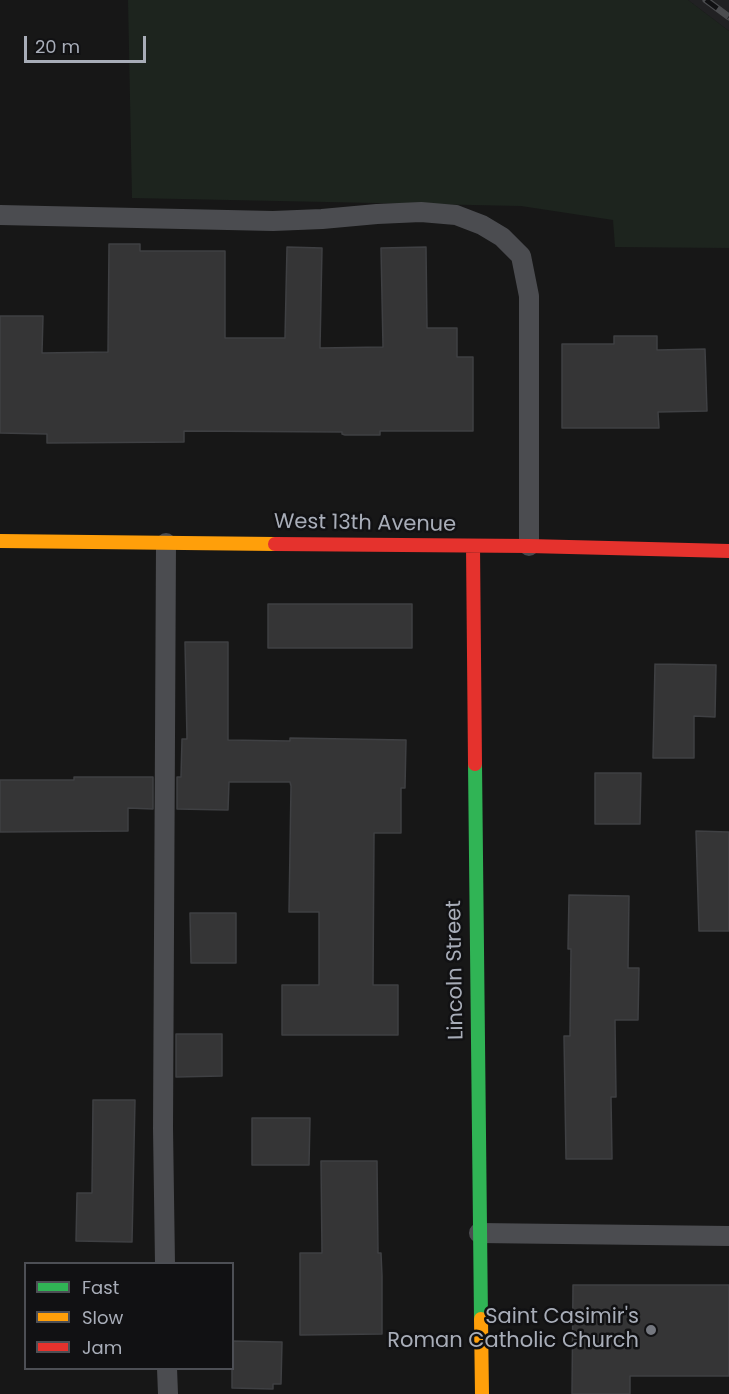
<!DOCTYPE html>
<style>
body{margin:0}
#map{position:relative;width:729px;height:1394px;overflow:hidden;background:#171717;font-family:Poppins,sans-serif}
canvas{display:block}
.legend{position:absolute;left:24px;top:1262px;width:210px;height:108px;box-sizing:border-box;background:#111113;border:2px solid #4d4f55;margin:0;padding:8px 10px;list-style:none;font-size:18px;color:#a8adb8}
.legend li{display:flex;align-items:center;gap:12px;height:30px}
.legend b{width:30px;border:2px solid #4d4f55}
.scale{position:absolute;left:24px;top:36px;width:122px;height:27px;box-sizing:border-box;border:3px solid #a8adb8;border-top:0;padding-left:8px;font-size:18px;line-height:21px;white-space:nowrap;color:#a8adb8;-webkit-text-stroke:4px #111113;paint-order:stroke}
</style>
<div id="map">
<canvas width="729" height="1394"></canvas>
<ul class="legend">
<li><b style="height:8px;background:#30b455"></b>Fast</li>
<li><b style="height:8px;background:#ff9f0a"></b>Slow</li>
<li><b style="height:8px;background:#e5322d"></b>Jam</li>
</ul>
<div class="scale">20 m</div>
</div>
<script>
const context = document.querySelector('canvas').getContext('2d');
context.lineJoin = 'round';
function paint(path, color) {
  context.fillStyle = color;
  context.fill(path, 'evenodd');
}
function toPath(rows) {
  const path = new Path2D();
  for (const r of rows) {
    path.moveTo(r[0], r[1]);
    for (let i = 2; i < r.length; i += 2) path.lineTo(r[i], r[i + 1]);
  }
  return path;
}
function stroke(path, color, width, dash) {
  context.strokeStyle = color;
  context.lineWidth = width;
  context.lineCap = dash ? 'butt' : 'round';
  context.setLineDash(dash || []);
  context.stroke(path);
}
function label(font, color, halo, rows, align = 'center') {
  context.font = font + ' Poppins,sans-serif';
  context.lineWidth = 5;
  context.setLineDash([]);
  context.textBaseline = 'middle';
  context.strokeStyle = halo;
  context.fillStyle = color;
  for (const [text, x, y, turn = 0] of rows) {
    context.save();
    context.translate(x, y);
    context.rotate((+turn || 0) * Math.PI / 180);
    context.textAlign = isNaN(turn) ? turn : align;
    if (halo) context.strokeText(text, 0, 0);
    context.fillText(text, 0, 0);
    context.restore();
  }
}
paint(toPath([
 [688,0,729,0,729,31]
]), '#212123');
paint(toPath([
 [128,0,688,0,729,31,729,248,615,247,613,220,521,206,132,198]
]), '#1d241e');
const building = toPath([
 [109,244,140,244,140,251,225,251,225,338,285,338,287,247,322,248,320,348,383,347,381,248,426,247,427,328,457,328,457,357,473,357,473,431,380,431,380,435,345,435,342,434,342,432,184,431,184,442,47,443,47,434,0,433,0,316,43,316,42,353,108,352,109,244],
 [614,336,657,336,657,350,705,349,707,411,658,412,659,428,562,428,562,344,614,344,614,336],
 [268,604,412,604,412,648,268,648,268,604],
 [185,642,228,642,228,740,290,741,290,738,406,740,405,788,401,788,401,833,374,833,373,985,398,985,398,1035,282,1035,282,985,319,985,319,912,289,912,291,786,290,782,229,782,228,810,177,809,177,777,181,777,182,739,187,739,185,642],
 [655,664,716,665,715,717,694,716,694,758,653,758,655,664],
 [595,773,641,773,640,824,595,824,595,773],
 [74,777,153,777,153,809,128,808,128,831,0,832,0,780,74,780,74,777],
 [696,831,729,832,729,931,699,931,696,831],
 [569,895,629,896,628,968,639,968,638,1020,615,1020,616,1097,611,1097,612,1159,566,1159,564,1036,570,1036,571,949,568,949,569,895],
 [190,913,236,913,236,963,191,963,190,913],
 [176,1034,222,1034,222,1076,176,1077,176,1034],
 [93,1100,135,1100,132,1242,76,1241,77,1193,92,1193,93,1100],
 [252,1118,310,1118,309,1165,252,1165,252,1118],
 [321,1161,377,1161,378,1253,381,1253,382,1276,382,1334,300,1335,300,1253,322,1253,321,1161],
 [573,1285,729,1285,729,1376,630,1376,630,1394,572,1394,573,1285],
 [232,1341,282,1342,281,1384,273,1384,273,1389,232,1388,232,1341]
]);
paint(building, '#353536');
stroke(building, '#3f4043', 1.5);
stroke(toPath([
 [0,215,273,221,322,219,377,214,421,212,456,215,482,225,502,237,521,256,529,296,529,546],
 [479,1233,729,1236],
 [165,1264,163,1128,166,543],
 [167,1368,168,1394]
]), '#4b4c50', 20);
stroke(toPath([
 [475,764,481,1319]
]), '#30b455', 14);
stroke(toPath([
 [0,541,275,544],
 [481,1319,482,1394]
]), '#ff9f0a', 14);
stroke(toPath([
 [275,544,529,546,729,551],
 [473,546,475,764]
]), '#e5322d', 14);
const rail = toPath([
 [706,0,729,17]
]);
stroke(rail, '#4b4c4f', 7);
stroke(rail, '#111113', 4.5, [14]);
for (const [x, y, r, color] of [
 [651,1330,6,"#757880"]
]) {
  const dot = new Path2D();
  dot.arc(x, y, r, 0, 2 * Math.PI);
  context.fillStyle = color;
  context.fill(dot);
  stroke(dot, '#111113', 2);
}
label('21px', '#a8adb8', '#111113', [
 ["West 13th Avenue",365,524,1],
 ["Lincoln Street",456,970,-91]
]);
label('21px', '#a8adb8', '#111113', [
 ["Saint Casimir's",639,1318],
 ["Roman Catholic Church",639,1342]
], 'right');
</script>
